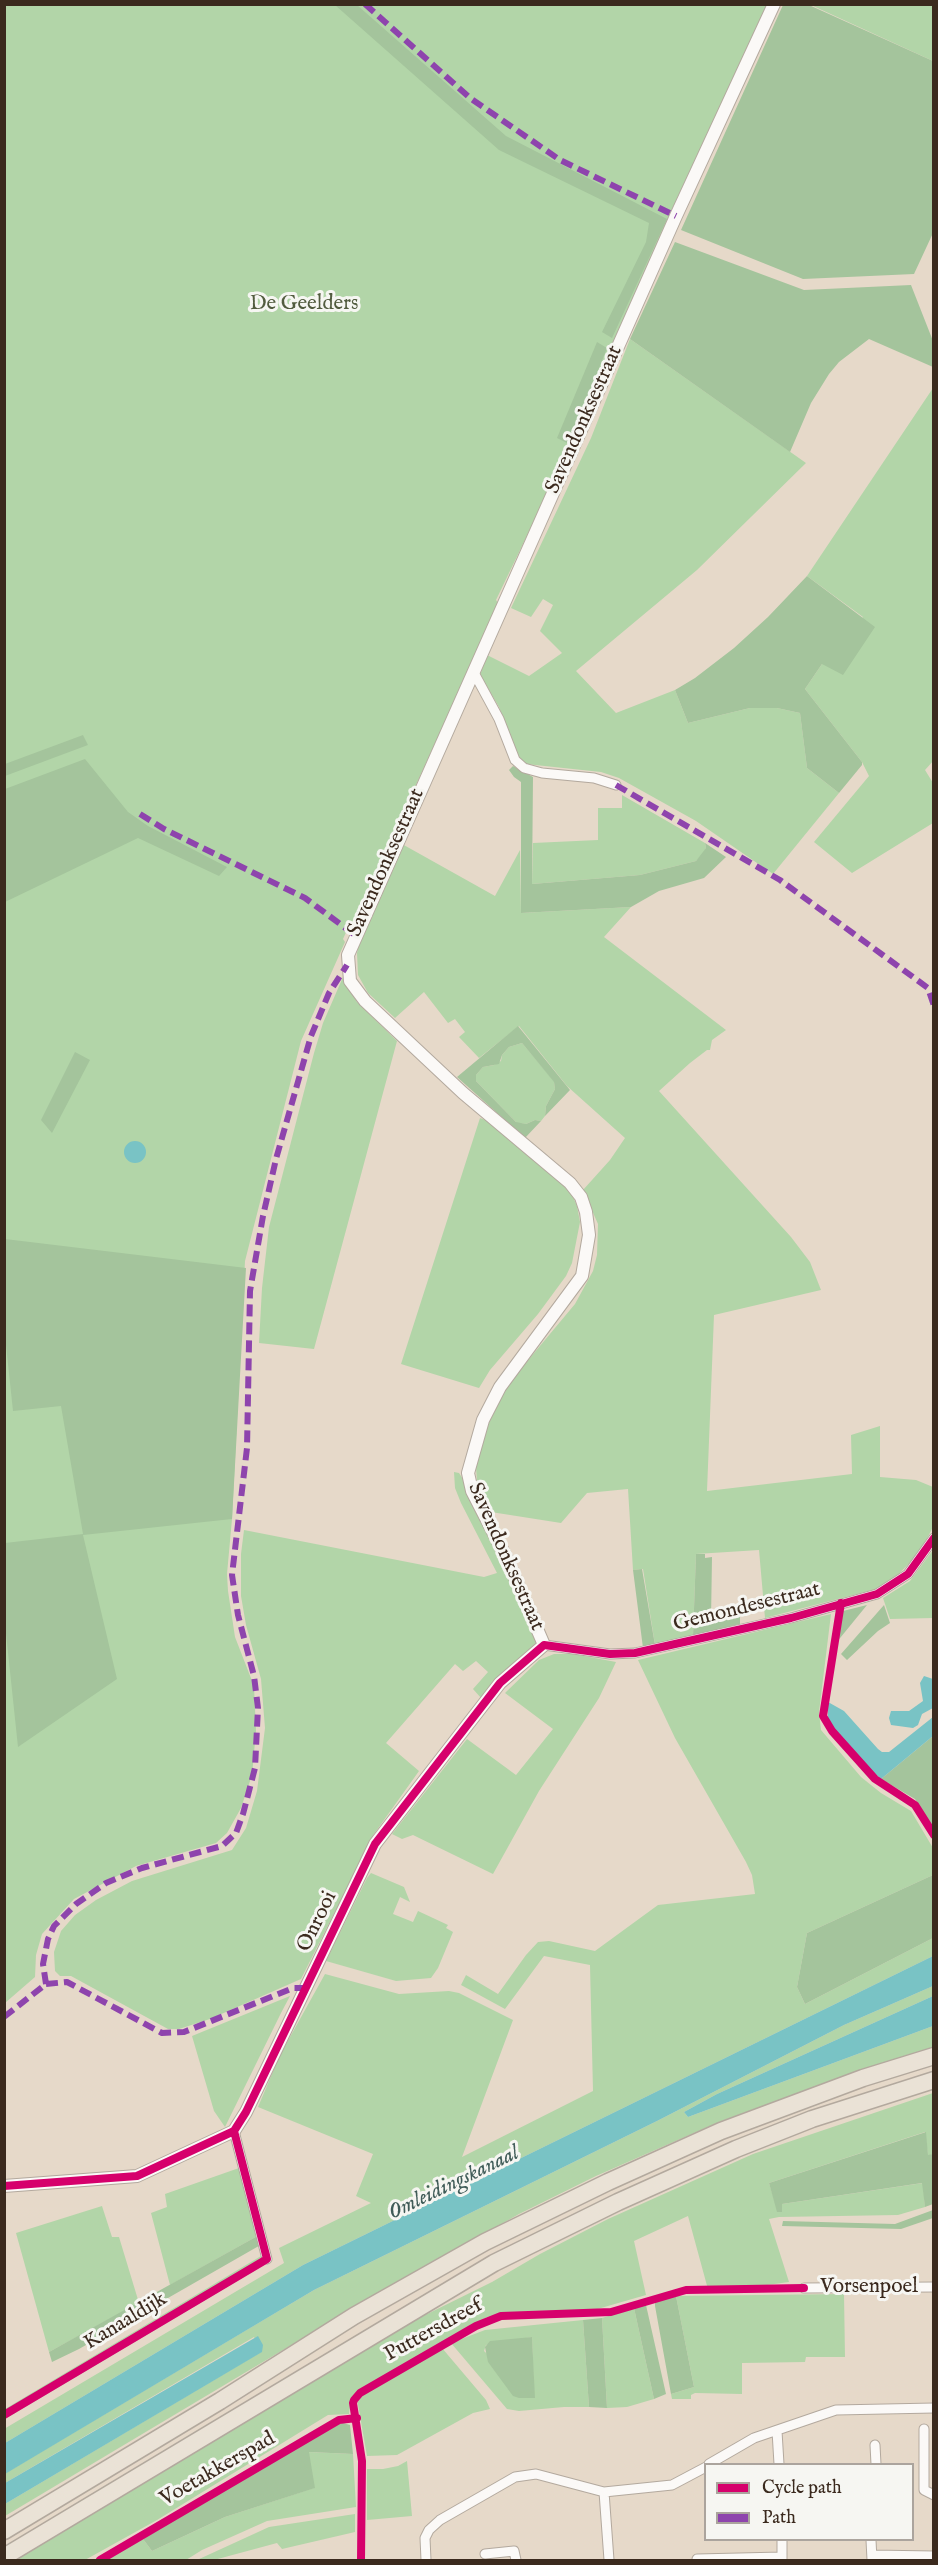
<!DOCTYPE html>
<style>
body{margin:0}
#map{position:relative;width:938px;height:2565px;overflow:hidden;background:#e6d9c9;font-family:"IM FELL English",serif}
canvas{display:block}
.frame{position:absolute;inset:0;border:6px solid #3b2a1e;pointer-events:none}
.legend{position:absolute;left:704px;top:2463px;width:210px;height:78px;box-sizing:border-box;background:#f6f6f2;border:2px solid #aba49d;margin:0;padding:8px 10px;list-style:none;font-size:18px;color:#3b2a1e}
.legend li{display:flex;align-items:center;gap:12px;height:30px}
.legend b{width:30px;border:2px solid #aba49d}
</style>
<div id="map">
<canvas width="938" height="2565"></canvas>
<div class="frame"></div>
<ul class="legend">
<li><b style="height:8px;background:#d6006c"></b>Cycle path</li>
<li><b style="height:8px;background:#8e44ad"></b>Path</li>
</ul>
</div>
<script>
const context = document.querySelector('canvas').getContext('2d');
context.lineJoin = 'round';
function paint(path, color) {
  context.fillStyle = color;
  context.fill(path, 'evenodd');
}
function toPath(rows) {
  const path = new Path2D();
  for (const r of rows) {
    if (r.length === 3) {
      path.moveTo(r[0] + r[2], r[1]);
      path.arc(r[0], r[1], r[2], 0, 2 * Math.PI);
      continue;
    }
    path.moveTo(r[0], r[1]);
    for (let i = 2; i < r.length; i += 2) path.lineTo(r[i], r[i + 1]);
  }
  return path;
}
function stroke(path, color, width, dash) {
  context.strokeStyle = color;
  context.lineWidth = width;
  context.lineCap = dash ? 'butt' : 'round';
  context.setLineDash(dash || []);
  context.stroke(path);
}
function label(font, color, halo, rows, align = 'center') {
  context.font = font + ' "IM FELL English",serif';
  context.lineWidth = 6;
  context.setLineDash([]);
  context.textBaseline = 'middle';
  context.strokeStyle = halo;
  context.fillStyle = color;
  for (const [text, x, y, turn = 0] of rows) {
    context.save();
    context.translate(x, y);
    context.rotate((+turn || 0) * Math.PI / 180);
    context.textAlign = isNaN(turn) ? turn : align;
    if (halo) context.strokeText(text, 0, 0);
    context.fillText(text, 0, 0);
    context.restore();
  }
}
paint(toPath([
 [5,5,768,5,672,209,561,465,496,600,498,603,447,717,351,927,348,928,343,939,345,942,301,1041,245,1261,232,1519,227,1574,228,1591,235,1637,254,1686,256,1731,252,1775,241,1808,227,1833,216,1843,136,1866,74,1899,42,1934,36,1955,35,1977,5,2003],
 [809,5,933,5,933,61,811,5],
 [630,339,806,463,697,570,576,671,616,713,675,690,688,723,750,708,777,708,800,713,807,768,839,793,773,874,696,821,619,778,601,772,526,764,518,757,499,707,480,675,487,655,529,676,562,653,540,631,553,605,543,599,531,617,511,608,591,438],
 [933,388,934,760,925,770,933,783,933,823,852,873,814,842,869,776,862,762,805,689,822,664,863,617,807,576],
 [622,795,705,843,706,848,703,854,696,861,640,875,532,884,533,843,598,840,598,808,622,808],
 [402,844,495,896,520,850,521,913,631,907,604,937,726,1030,712,1040,710,1050,707,1050,690,1063,659,1091,791,1237,810,1262,821,1290,714,1315,707,1491,852,1474,851,1435,880,1426,880,1477,916,1480,933,1487,933,1527,920,1552,892,1581,880,1588,765,1618,759,1550,696,1554,693,1636,655,1645,643,1569,633,1570,628,1489,587,1493,561,1523,491,1512,477,1482,476,1467,481,1444,497,1402,509,1383,575,1304,593,1271,597,1255,598,1224,583,1190,610,1160,625,1138,567,1086,519,1026,479,1058,459,1037,465,1032,455,1019,448,1023,424,992,395,1018,368,993,358,975,357,953,361,935],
 [343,977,357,1002,397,1041,314,1349,259,1343,262,1288,269,1227,314,1053,323,1023],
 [522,1043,554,1081,555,1089,546,1106,545,1116,541,1121,535,1120,526,1124,517,1123,476,1081,476,1075,483,1067,494,1065,501,1061,502,1055,509,1047],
 [480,1118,491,1122,571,1192,577,1206,580,1222,572,1263,566,1276,538,1314,490,1370,479,1388,401,1364],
 [454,1472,459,1473,468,1487,506,1564,505,1571,539,1641,505,1671,481,1698,473,1689,488,1672,476,1661,463,1671,455,1664,386,1743,419,1771,374,1834,301,1979,210,2019,179,2029,168,2029,71,1976,60,1976,55,1971,54,1952,61,1931,75,1915,96,1900,132,1881,232,1850,246,1828,257,1791,265,1728,261,1679,246,1625,241,1596,241,1554,244,1530,484,1577,497,1573,461,1503,455,1488],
 [933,1550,933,1618,890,1619,883,1598,910,1581],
 [831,1614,819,1712,821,1730,861,1777,881,1793,911,1811,933,1848,933,1875,807,1933,797,1987,805,2004,933,1938,933,1956,303,2265,5,2443,4,2429,284,2263,279,2248,371,2203,356,2196,373,2154,258,2107,280,2055,325,1974,399,1994,449,1991,459,1993,513,2020,462,2157,593,2091,590,1965,544,1956,505,2009,461,1985,466,1975,498,1994,526,1955,538,1942,549,1941,595,1951,658,1905,755,1894,752,1875,746,1862,675,1738,638,1660],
 [554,1654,573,1654,616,1662,599,1698,539,1791,493,1874,413,1835,402,1839,392,1834,467,1739,516,1775,553,1729,505,1693,539,1660],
 [371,1873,404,1887,410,1902,400,1897,393,1914,413,1922,418,1911,448,1925,446,1928,453,1932,438,1968,431,1978,396,1981,326,1961,367,1878],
 [933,1986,933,1996,717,2094,684,2112,688,2117,933,2026,933,2047,863,2069,719,2122,596,2176,519,2214,350,2310,5,2516,5,2504,261,2352,254,2337,5,2483,4,2474,314,2290,657,2121,844,2025],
 [290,1996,281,2013,225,2127,214,2111,192,2036],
 [933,2093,933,2154,928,2156,925,2132,769,2183,778,2212,782,2212,782,2204,923,2183,925,2207,898,2215,779,2217,769,2219,789,2282,709,2293,688,2216,634,2241,646,2295,594,2310,487,2317,357,2392,351,2398,349,2414,328,2415,157,2520,85,2560,16,2560,411,2322,492,2282,540,2254,608,2219,753,2154],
 [239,2168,261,2234,170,2285,151,2213,167,2207,165,2194],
 [102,2206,112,2237,119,2237,139,2303,49,2352,16,2233],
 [266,2253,269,2262,5,2419,5,2409],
 [844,2294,845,2357,806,2357,805,2362,742,2363,742,2394,695,2393,691,2395,691,2399,672,2399,671,2394,694,2387,676,2296],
 [634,2308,654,2399,627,2407,607,2408,602,2318],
 [583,2320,589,2407,564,2407,519,2411,507,2409,451,2343,485,2330],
 [532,2337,534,2398,484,2351,486,2345],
 [442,2348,486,2400,490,2409,473,2413,397,2455,367,2456,357,2399,361,2395],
 [308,2452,353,2454,356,2507,267,2521,202,2550,186,2560,105,2560,143,2539,152,2551,225,2517,314,2488],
 [407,2461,412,2516,367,2520,367,2469,383,2469,398,2466],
 [355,2514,355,2532,282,2549,277,2543,214,2560,197,2560,269,2527]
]), '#b2d5a8');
paint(toPath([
 [335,5,357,5,506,136,667,219,612,338,602,332,646,242,649,223,499,150],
 [783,5,809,5,933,61,933,233,914,274,803,279,681,230],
 [675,242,804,290,911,285,933,341,933,367,869,339,839,362,829,374,811,403,790,452,630,339],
 [597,342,607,348,569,444,557,438],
 [807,576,875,627,843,675,822,664,805,689,862,762,862,765,839,793,807,768,800,713,777,708,750,708,688,723,675,690,695,678,734,648,768,617],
 [83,735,88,745,5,776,5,764],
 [85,759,128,812,148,826,227,867,219,876,138,838,5,902,5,789],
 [513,766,533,777,532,884,640,875,696,861,706,848,705,843,726,857,704,878,659,891,631,907,521,913,521,782,514,777,509,770],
 [518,1026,570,1090,545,1116,546,1106,555,1089,554,1082,522,1043,509,1047,502,1055,499,1064,483,1067,476,1075,476,1081,516,1122,526,1124,535,1120,541,1121,525,1138,457,1077],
 [75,1052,90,1060,52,1133,41,1120],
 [5,1239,246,1268,232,1519,83,1535,117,1679,18,1747,5,1624,5,1543,83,1534,61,1406,13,1411,4,1326],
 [696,1554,705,1554,705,1558,712,1557,711,1620,740,1614,740,1624,693,1636],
 [642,1569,655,1645,643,1648,633,1570],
 [867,1605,836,1643,839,1612],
 [884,1605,890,1623,878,1631,847,1660,841,1654],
 [933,1736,933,1827,915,1799,881,1779],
 [933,1875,933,1938,805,2004,797,1987,807,1933],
 [926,2132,928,2155,933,2154,933,2204,925,2207,922,2183,782,2204,782,2212,777,2212,769,2183],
 [933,2210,933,2218,901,2229,782,2226,783,2221,895,2224],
 [261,2234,264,2243,257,2247,79,2349,52,2362,49,2352],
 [676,2296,694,2387,671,2394,655,2306,655,2302],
 [646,2305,666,2394,654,2399,634,2308],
 [602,2318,607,2408,589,2407,583,2320],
 [532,2337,535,2398,519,2398,513,2396,488,2362,485,2347,490,2341],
 [343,2423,350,2425,353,2454,309,2452,315,2488,225,2517,152,2551,143,2539,330,2426]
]), '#a4c49c');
paint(toPath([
 [135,1152,11],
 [924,1676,933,1679,933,1708,922,1714,918,1725,913,1728,891,1725,889,1718,891,1711,909,1711,923,1701,920,1683],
 [828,1702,844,1711,878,1749,882,1752,889,1752,933,1717,933,1736,881,1779,861,1761,832,1727,828,1718],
 [933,1956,933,1986,844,2025,657,2121,314,2290,5,2474,5,2443,303,2265],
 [933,1996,933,2026,688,2117,684,2112,717,2094],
 [258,2336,263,2345,262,2352,5,2504,5,2483]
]), '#79c3c5');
const minor = toPath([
 [473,671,499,719,515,760,524,768,542,773,594,778,616,785],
 [544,1645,610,1654,635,1653,791,1618,877,1594,908,1574,934,1538],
 [234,2131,267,2259],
 [804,2288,934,2287],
 [924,2429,924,2490,934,2495],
 [777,2431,779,2464],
 [875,2445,876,2464],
 [709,2464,754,2438,836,2410,934,2408],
 [604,2492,609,2560],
 [871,2540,872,2560],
 [485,2554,514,2551,516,2560],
 [872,2555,934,2556],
 [697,2559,782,2557],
 [426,2560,425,2538,429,2530,440,2520,515,2477,536,2474,604,2492,672,2485,706,2467],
 [782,2560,782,2540]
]);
const tertiary = toPath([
 [4,2186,137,2176,234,2131,246,2112,375,1844,500,1683,544,1645,507,1559,472,1491,468,1473,483,1420,500,1387,582,1276,589,1235,586,1212,581,1197,570,1183,463,1093,365,1001,350,981,348,955,676,216,774,4]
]);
const motorway = toPath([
 [4,2531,220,2401,354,2316,485,2242,608,2182,721,2131,863,2078,934,2056],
 [4,2557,494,2263,618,2202,736,2149,812,2119,934,2080]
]);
stroke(minor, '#b3a99e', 11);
stroke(tertiary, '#b3a99e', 14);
stroke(motorway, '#b3a99e', 19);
stroke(minor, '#fbf9f7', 9);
stroke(tertiary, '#fbf9f7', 12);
stroke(motorway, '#eae2d6', 16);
stroke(toPath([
 [365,4,470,98,560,160,676,216],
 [616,785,780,880,928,988,934,1006],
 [140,814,164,829,305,898,355,935],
 [46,1984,43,1964,48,1939,54,1926,76,1904,106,1883,142,1868,222,1846,236,1833,243,1814,255,1768,258,1708,254,1676,238,1615,232,1575,247,1448,250,1291,263,1216,276,1159,311,1036,329,993,347,965],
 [46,1984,67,1982,162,2033,184,2032,293,1988,306,1988],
 [4,2017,46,1984]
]), '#8e44ad', 6, [12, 6]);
stroke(toPath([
 [841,1603,823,1716,832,1731,875,1779,915,1805,934,1835],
 [4,2186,137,2176,234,2131],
 [4,2415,267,2259,234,2131,246,2112,375,1844,500,1683,544,1645,610,1654,635,1653,791,1618,877,1594,908,1574,934,1538],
 [100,2560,339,2420,357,2418],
 [361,2560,362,2461,353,2403,354,2400,360,2393,476,2326,501,2316,611,2312,686,2290,804,2288]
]), '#d6006c', 8);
label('21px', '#525c3f', '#f6f6f2', [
 ["De Geelders",304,305]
]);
label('21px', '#3b2a1e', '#f6f6f2', [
 ["Savendonksestraat",585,420,-66],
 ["Savendonksestraat",387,863,-66],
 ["Savendonksestraat",505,1557,66],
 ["Gemondesestraat",747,1608,-14],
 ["Onrooi",318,1922,-64],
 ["Vorsenpoel",869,2288],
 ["Kanaaldijk",126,2322,-31],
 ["Puttersdreef",434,2331,-29],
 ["Voetakkerspad",218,2470,-30]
]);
label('italic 22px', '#405c58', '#f6f6f2', [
 ["Omleidingskanaal",454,2184,-26]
]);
</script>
